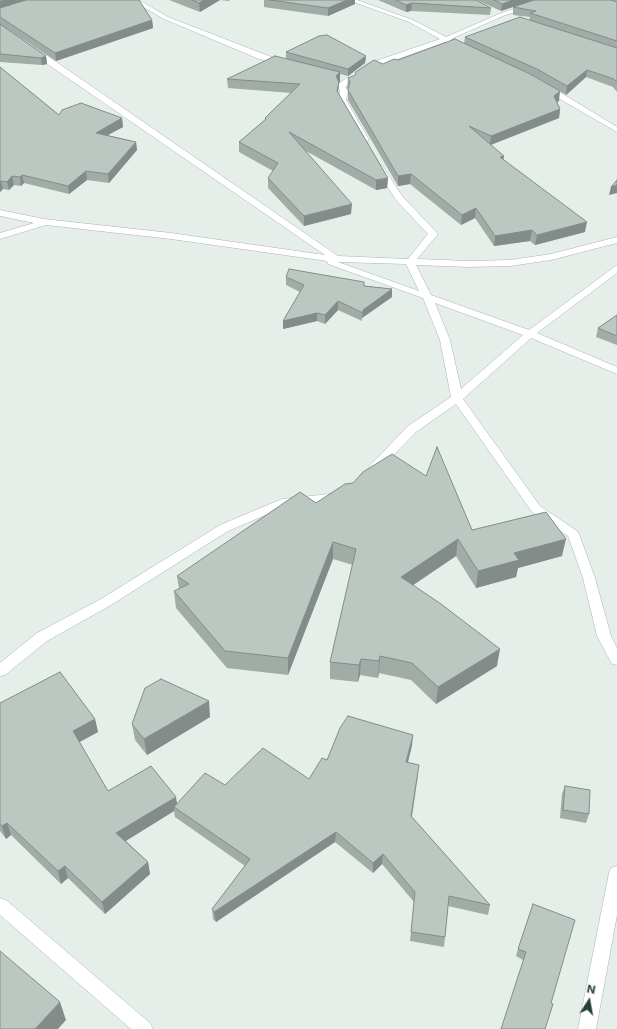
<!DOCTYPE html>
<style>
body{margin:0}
#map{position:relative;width:617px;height:1029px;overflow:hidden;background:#e5eee9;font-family:Inter,sans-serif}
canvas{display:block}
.north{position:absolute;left:569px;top:981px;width:40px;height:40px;-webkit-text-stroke:3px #f6faf8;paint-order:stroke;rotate:11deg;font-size:11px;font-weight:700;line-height:16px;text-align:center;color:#253f35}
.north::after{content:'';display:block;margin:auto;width:14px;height:18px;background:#253f35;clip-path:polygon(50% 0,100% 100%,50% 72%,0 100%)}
</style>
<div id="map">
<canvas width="617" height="1029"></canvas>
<div class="north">N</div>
</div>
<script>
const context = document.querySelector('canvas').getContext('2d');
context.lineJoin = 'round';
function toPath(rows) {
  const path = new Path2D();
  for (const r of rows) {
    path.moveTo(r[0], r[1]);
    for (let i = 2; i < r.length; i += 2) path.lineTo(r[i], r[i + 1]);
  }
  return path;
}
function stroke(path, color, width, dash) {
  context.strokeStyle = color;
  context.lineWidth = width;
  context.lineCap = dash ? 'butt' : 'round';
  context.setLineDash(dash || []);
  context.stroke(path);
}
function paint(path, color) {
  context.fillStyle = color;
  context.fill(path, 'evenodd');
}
const street = toPath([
 [131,0,139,0,168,17,287,63,283,65,259,59,164,19,131,0],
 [348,0,357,0,413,20,446,37,499,14,539,0,549,0,503,16,451,39,452,43,445,42,373,68,345,87,348,91,346,100,369,140,365,142,361,140,338,100,340,91,337,86,338,84,367,64,440,39,409,22,348,0],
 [30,48,36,48,338,256,408,259,428,234,396,200,375,167,379,164,382,165,402,196,438,234,417,259,469,261,510,260,551,254,617,237,617,243,551,260,510,266,469,267,416,265,431,295,529,330,617,265,617,273,537,333,617,367,617,374,531,338,463,399,540,506,577,531,579,534,595,578,611,636,617,648,617,665,612,664,597,636,583,578,568,536,532,512,456,404,416,432,376,473,368,473,366,470,408,426,451,397,440,340,423,298,328,264,327,261,171,239,46,225,0,239,0,233,34,223,0,216,0,210,44,219,171,233,325,255,30,52,30,48],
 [338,262,406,264,419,291,338,262],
 [435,303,523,335,461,389,450,340,435,303],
 [544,86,550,86,617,127,617,132,544,90,544,86],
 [339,493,343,494,345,497,343,500,284,507,228,531,111,605,47,641,5,675,0,676,0,663,37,633,101,599,220,525,282,499,339,493],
 [617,866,617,915,596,1029,578,1029,609,873,611,868,617,866],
 [0,898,6,900,150,1023,153,1029,131,1029,0,915,0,898]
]);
stroke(street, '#a8b6af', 1);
paint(street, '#fff');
paint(toPath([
 [0,0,152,20,153,28,56,61,0,24],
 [169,0,230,0,229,1,220,0,200,12],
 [264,0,355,0,355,4,328,16,264,7],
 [378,0,476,0,491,8,490,15,411,11,406,12],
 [477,0,617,0,617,92,613,87,586,77,566,95,536,77,516,68,559,101,557,102,560,109,559,118,491,145,504,160,585,232,535,245,530,241,494,246,475,218,461,225,410,184,398,186,348,100,348,89,347,88,348,78,383,64,464,44,465,37,529,20,530,17,513,15,513,7,524,3,501,11],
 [0,24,46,56,47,64,42,65,0,62],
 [286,52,366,56,365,63,348,76,340,74,340,82,339,83,338,93,388,178,387,188,376,190,306,151,351,214,304,226,268,188,268,178,273,171,239,152,239,142,265,120,265,118,291,93,228,88,227,79,286,58],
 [0,67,59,115,122,118,123,127,107,135,136,142,137,150,109,183,87,180,69,194,24,183,21,186,14,185,9,190,3,189,0,192],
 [286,277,392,289,392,297,362,318,362,321,338,310,325,324,317,321,283,329,283,321,300,292,286,285],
 [617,315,617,345,596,337,598,328],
 [316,503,472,530,562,556,518,568,516,577,476,588,456,556,413,585,497,666,436,704,411,680,379,673,378,678,360,675,358,682,330,679,330,662,353,565,333,559,288,675,227,668,176,608,174,591,179,589,177,576],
 [0,703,95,719,98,732,79,742,108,791,177,803,225,785,309,779,327,760,412,745,408,763,418,775,412,817,490,905,488,915,448,906,445,937,444,947,410,941,414,902,382,864,373,873,335,842,216,922,213,919,212,909,245,866,175,817,174,811,126,841,148,862,150,874,105,914,68,878,61,884,11,835,6,839,0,831],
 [210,717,147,755,135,740,132,724],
 [565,786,589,814,586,823,560,818,562,794],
 [533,904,545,1029,523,960,516,956,518,949]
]), '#a1aca7');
paint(toPath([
 [2,0,30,0,0,8,0,1],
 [204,0,220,0,200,12,199,3],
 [347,0,355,0,355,4,328,16,328,8],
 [513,0,534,0,501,11,502,4],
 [412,3,411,11,406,12,406,5],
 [152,20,153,28,56,61,55,53],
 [46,56,47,64,42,65,41,58],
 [366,56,365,63,348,76,348,69],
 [587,70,586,77,566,95,567,86],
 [340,72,340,82,339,83,338,91,337,101,337,91,336,76],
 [560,91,559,101,553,105,554,96],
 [560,109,559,118,490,145,491,136],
 [122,118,123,127,97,141,96,133],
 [136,142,137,150,109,183,108,174],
 [504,156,503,165,500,157],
 [86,171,87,180,69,194,68,186],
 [411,174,410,184,398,186,398,176],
 [22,175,24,183,21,186,20,177],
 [12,176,14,185,9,190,7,182],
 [388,178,387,188,376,190,376,180],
 [1,181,3,189,0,192,0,182],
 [617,185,617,193,609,195,611,187],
 [352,204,351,214,304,226,304,216],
 [476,208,475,218,461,225,462,215],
 [587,222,585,232,535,245,537,235],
 [532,230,530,241,494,246,495,236],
 [392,289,392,297,362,318,363,310],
 [338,301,338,310,325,324,325,315],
 [317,313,317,321,283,329,283,321],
 [458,539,456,556,400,594,401,577],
 [566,539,562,556,518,568,516,577,476,588,478,571,514,553],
 [333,542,333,559,288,675,288,658],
 [500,649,497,666,436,704,438,687],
 [380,656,379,673,378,678,379,661],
 [361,659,360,675,358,682,359,665],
 [209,701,210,717,147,755,144,739],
 [95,719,98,732,76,744,73,731],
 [413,735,412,745,405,773,406,762],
 [176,797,178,809,174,807,174,811,119,845,116,833],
 [7,823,11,835,6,839,2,826],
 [336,832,335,842,216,922,214,912],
 [383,854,382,864,373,873,373,863],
 [148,862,150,874,105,914,102,902],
 [65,866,68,878,61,884,58,871],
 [60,1002,66,1020,58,1029,35,1029]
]), '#838c88');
const building = toPath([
 [26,0,139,0,152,20,55,53,0,17,0,8,26,0],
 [192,0,204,0,199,3,192,0],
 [270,0,347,0,328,8,270,0],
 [396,0,476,0,491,8,412,3,406,5,396,0],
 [494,0,513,0,502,4,494,0],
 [534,0,611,0,617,2,617,41,530,13,536,11,513,7,534,0],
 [520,17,617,48,617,82,614,79,587,70,567,86,537,69,465,37,520,17],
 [0,24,46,56,41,58,0,54,0,24],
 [327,35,366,56,348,69,286,52,319,36,327,35],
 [455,39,530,74,560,91,554,96,560,109,491,136,469,126,504,156,500,157,587,222,537,235,532,230,495,236,476,208,462,215,411,174,398,176,348,90,350,82,348,78,355,75,356,72,374,60,383,64,394,59,398,60,455,39],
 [275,56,340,72,336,76,339,82,337,91,388,178,376,180,289,132,352,204,304,216,268,178,278,163,239,142,266,119,265,118,300,84,227,79,275,56],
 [0,67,59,115,62,110,81,103,122,118,96,133,136,142,108,174,86,171,68,186,22,175,20,177,12,176,7,182,1,181,0,182,0,67],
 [617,180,617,185,611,187,617,180],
 [289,269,364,282,364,286,392,289,363,310,363,313,338,301,325,315,317,313,283,321,304,285,286,277,289,269],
 [617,315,617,336,598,328,617,315],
 [437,447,472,530,546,512,566,539,514,553,519,560,478,571,458,539,401,577,441,604,500,649,438,687,412,663,380,656,379,661,361,659,359,665,330,662,356,549,333,542,288,658,225,651,174,591,189,584,177,576,300,492,316,503,345,484,353,483,363,472,392,454,426,476,437,447],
 [60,672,95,719,73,731,108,791,151,766,176,797,116,833,148,862,102,902,65,866,58,871,7,823,2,826,0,824,0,703,60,672],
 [161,679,209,701,144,739,132,724,145,688,161,679],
 [348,716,413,735,406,762,419,765,411,816,490,905,449,896,445,937,411,932,415,892,383,854,373,863,336,832,214,912,212,909,250,859,174,807,205,773,225,785,263,748,309,779,322,758,327,760,340,728,348,716],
 [565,786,590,790,589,814,563,810,565,786],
 [533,904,575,920,551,1003,553,1004,545,1029,501,1029,526,952,518,949,533,904],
 [0,951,60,1002,35,1029,0,1029,0,951]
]);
paint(building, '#bbc8c2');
stroke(building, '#838c88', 1);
</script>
